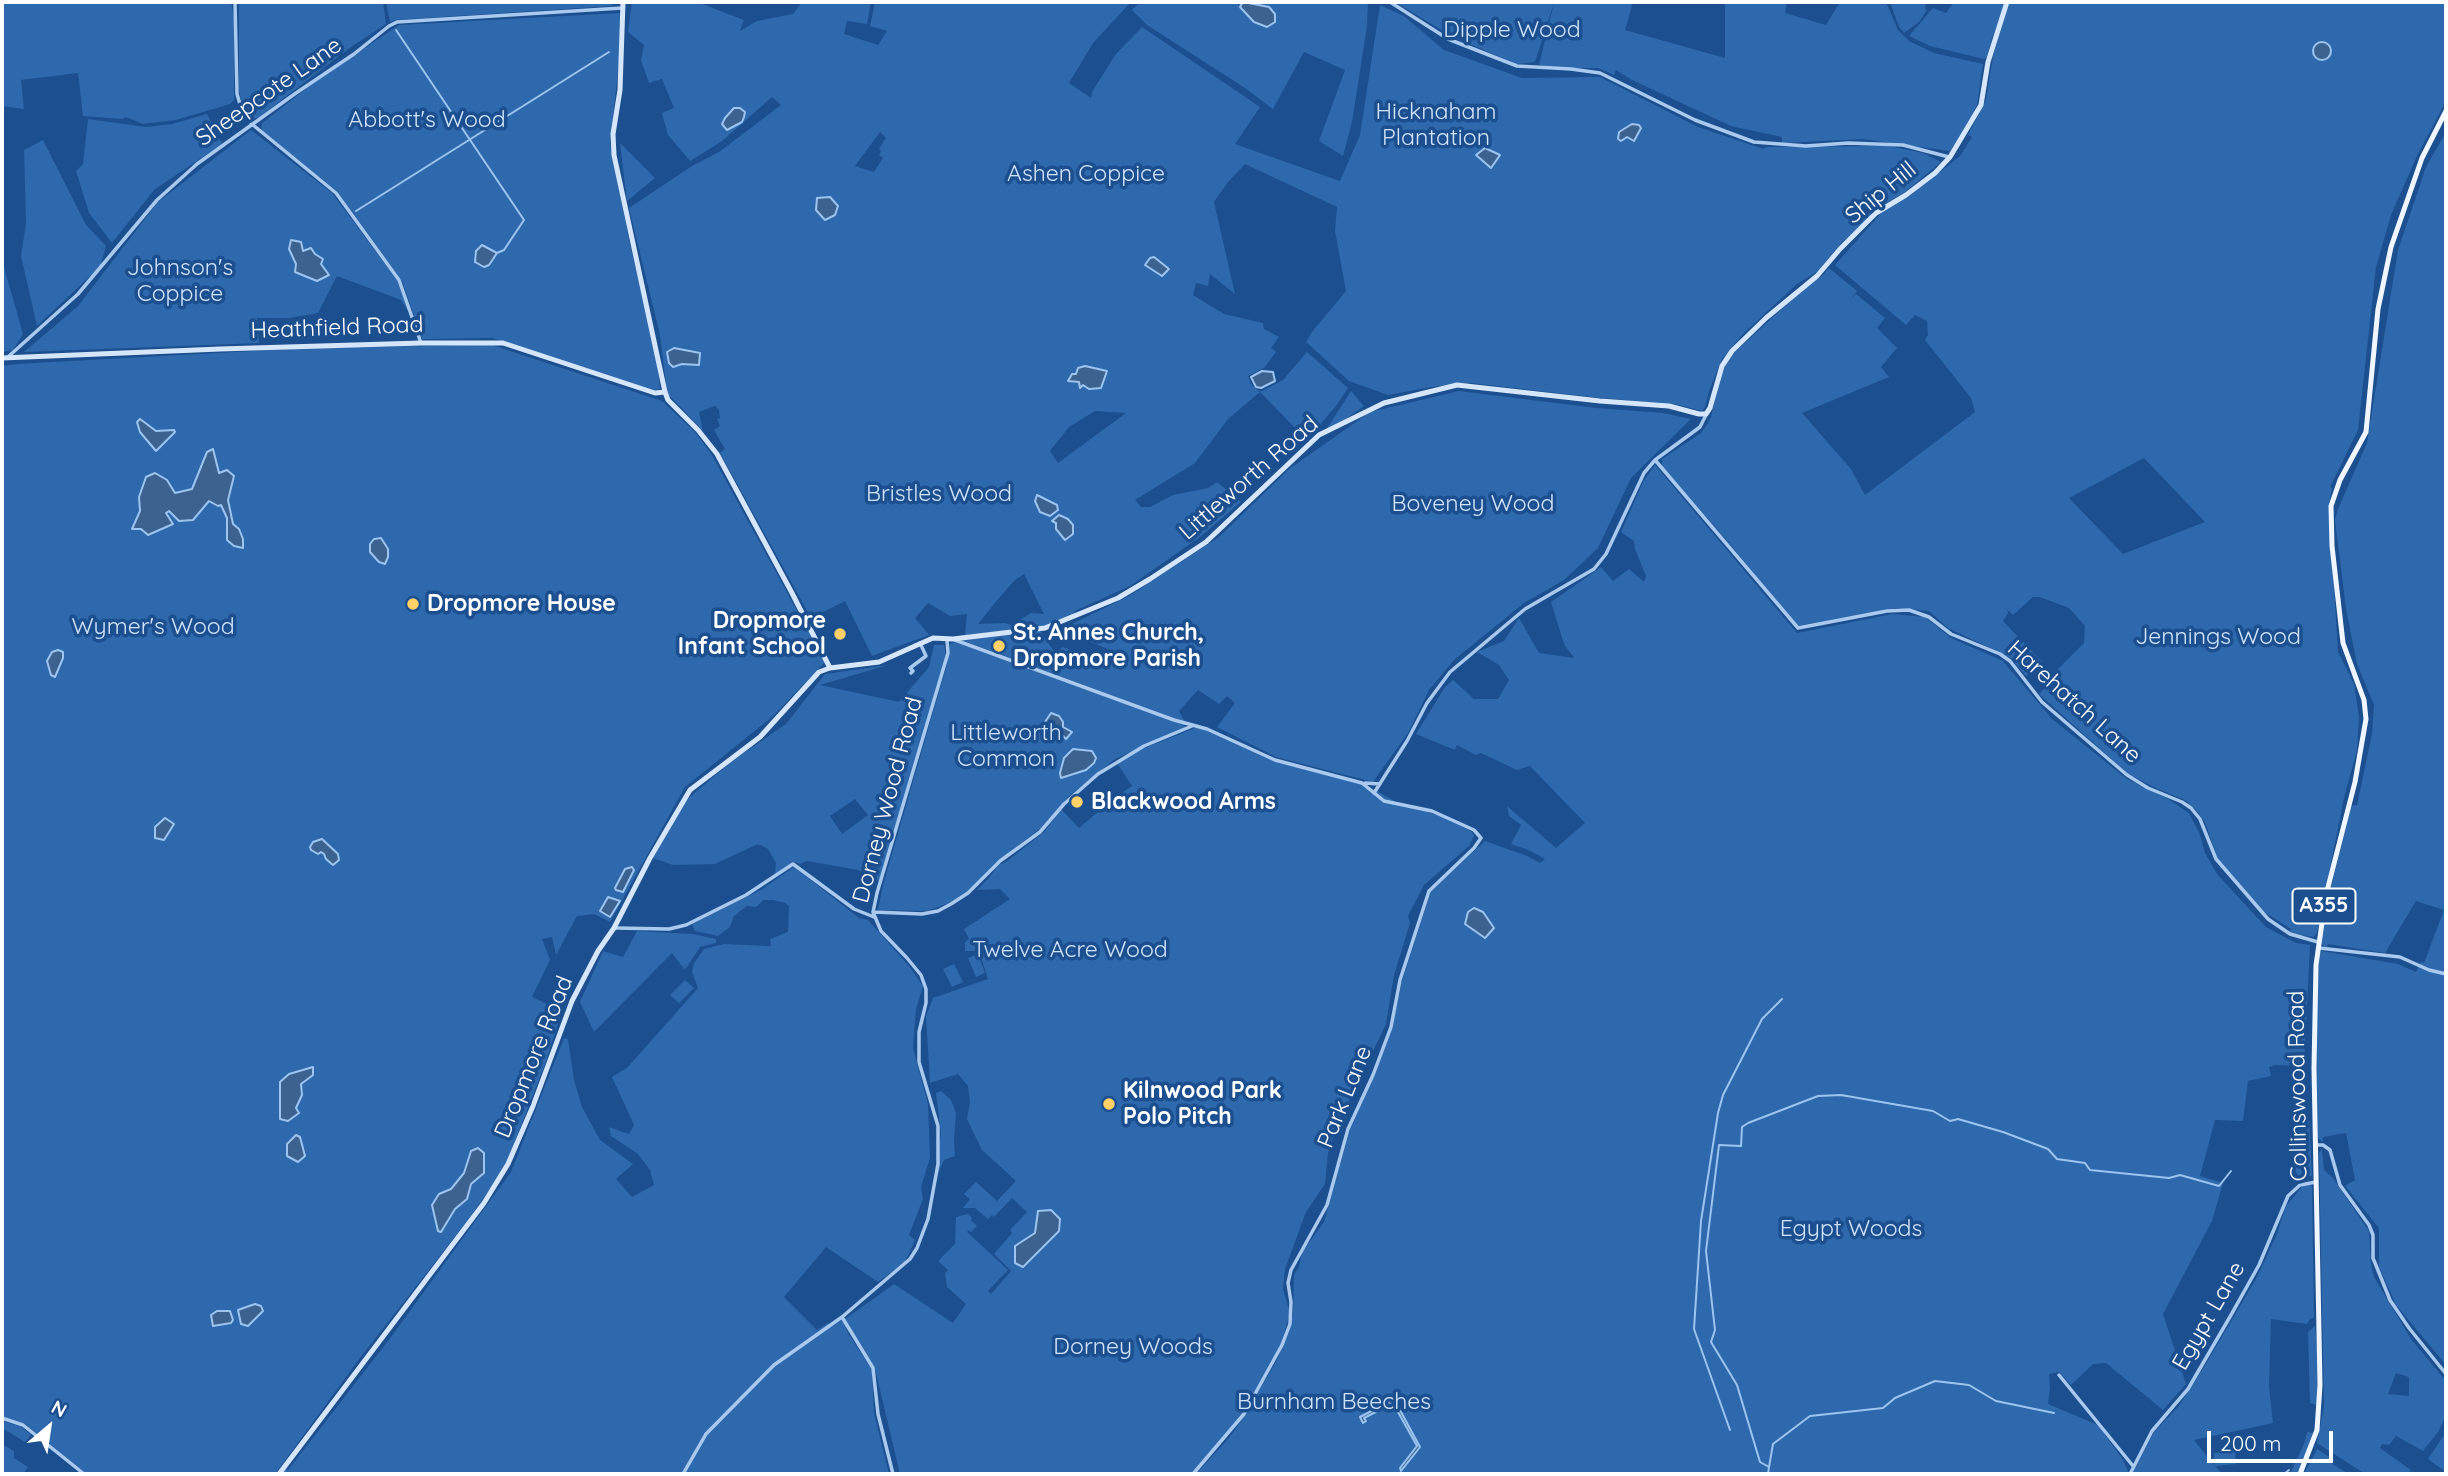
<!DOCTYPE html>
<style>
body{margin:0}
#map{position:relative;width:2448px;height:1476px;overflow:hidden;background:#1b4f8f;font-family:Quicksand,sans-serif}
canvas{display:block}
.frame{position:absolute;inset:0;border:4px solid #fff;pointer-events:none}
.north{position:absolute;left:14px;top:1392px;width:70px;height:70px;-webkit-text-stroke:5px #1b4f8f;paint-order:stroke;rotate:29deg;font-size:19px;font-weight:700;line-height:28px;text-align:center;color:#fff}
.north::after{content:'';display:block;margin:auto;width:24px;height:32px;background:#fff;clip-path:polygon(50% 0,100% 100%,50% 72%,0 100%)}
.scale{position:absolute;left:2207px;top:1431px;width:126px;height:32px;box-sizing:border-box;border:4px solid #fff;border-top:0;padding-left:9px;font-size:21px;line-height:24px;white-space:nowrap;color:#fff;-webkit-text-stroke:5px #1b4f8f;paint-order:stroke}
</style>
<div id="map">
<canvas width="2448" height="1476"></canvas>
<div class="frame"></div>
<div class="north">N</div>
<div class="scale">200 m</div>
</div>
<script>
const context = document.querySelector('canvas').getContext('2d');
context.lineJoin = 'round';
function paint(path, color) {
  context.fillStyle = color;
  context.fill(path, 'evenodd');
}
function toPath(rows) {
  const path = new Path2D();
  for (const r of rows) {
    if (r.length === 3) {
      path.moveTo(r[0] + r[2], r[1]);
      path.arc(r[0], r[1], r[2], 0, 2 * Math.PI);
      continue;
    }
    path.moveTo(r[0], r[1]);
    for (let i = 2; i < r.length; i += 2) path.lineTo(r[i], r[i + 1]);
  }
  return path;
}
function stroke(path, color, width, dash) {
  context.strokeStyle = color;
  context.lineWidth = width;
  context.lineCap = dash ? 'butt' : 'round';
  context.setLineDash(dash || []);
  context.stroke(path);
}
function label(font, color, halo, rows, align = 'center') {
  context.font = font + ' Quicksand,sans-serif';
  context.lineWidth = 7;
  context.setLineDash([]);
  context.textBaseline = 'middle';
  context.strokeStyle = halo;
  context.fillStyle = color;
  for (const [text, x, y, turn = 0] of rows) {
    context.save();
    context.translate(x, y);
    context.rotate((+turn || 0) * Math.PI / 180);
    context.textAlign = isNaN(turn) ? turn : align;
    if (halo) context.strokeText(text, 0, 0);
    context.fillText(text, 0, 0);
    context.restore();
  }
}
paint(toPath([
 [2,2,231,2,234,18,234,100,230,104,176,120,143,124,126,117,122,119,83,116,78,73,21,80,24,109,2,106],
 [239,2,383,2,386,24,351,47,258,118,250,119,243,108,239,91],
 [386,2,617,2,611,6,395,20,390,22],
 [632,2,697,2,744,20,740,31,757,21,793,14,802,2,871,2,867,24,847,21,844,34,878,45,887,31,870,26,875,2,1131,2,1093,43,1069,83,1091,98,1092,92,1116,54,1142,27,1260,107,1235,144,1340,181,1360,135,1380,5,1404,16,1444,50,1522,78,1600,77,1698,127,1763,149,1767,147,1889,146,1923,153,1941,162,1905,192,1874,210,1857,231,1843,241,1818,271,1797,284,1744,333,1722,359,1709,391,1705,407,1702,411,1675,404,1600,398,1471,383,1431,387,1388,395,1349,381,1306,342,1312,332,1346,291,1335,231,1337,207,1245,164,1228,182,1214,202,1235,294,1210,274,1208,286,1196,283,1193,295,1224,314,1263,323,1264,329,1279,337,1271,348,1276,352,1264,368,1248,376,1251,384,1260,392,1283,380,1307,352,1348,388,1336,406,1307,440,1260,392,1228,419,1195,463,1135,500,1141,507,1150,507,1173,495,1208,488,1217,482,1241,502,1200,537,1130,586,1075,611,1073,616,1052,626,965,635,967,614,950,616,928,603,915,618,929,635,872,656,845,601,811,618,720,453,725,449,714,430,720,426,717,419,720,418,719,410,715,406,699,412,703,431,667,393,660,335,629,208,692,166,719,152,781,105,772,97,722,141,690,161,668,135,662,113,674,108,662,79,649,83,641,60,644,45,628,32],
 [880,132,886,138,879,149,881,151,879,155,883,158,874,172,855,166],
 [1095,411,1126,413,1058,463,1050,451,1069,427],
 [1024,574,1044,614,1031,613,1011,625,1005,623,978,624,999,598,1015,580],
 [1140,2,1368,2,1367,26,1352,122,1343,156,1319,141,1345,70,1304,52,1273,109,1245,88,1147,25,1132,10],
 [1395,2,1633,2,1625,30,1725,58,1725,2,1787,2,1785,13,1826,25,1840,2,1886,2,1898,30,1909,41,1934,53,1983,64,1977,105,1968,126,1950,151,1862,139,1782,143,1782,137,1731,126,1632,80,1616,70,1614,75,1598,68,1554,68,1539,65,1554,3,1535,62,1517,64,1453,37],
 [1890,2,1926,2,1925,9,1927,10,1919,22,1904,33,1899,27],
 [1954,2,2004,2,2001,19,1992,38,1987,57,1984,59,1930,46,1909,36,1933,8,1946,13],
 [2009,2,2446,2,2446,101,2417,156,2391,215,2376,267,2358,430,2330,487,2332,488,2329,505,2338,652,2354,684,2359,717,2357,750,2344,798,2317,933,2314,937,2293,934,2289,931,2291,929,2261,910,2218,860,2205,822,2197,811,2185,800,2158,789,2128,774,2039,694,2054,678,2058,669,2084,643,2085,626,2069,608,2040,597,2033,597,2013,615,2007,609,2008,613,2003,621,2042,662,2026,676,2014,662,2013,659,1948,628,1929,611,1897,608,1797,626,1725,538,1662,467,1662,459,1701,433,1706,426,1711,417,1720,378,1726,364,1734,353,1800,292,1823,275,1829,268,1857,291,1850,300,1856,294,1885,318,1877,328,1897,348,1881,367,1889,377,1802,413,1851,469,1865,495,1975,412,1971,398,1925,340,1928,335,1927,321,1915,315,1906,325,1835,265,1883,211,1907,198,1960,156,1972,137,1968,135,1986,100,1993,56],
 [2144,458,2205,522,2123,554,2069,498],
 [620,13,619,63,610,143,630,245,656,351,660,389,653,390,492,338,422,339,402,281,337,191,261,131,262,123,316,81,399,25],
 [207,114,222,144,154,190,112,243,89,213,76,171,83,164,88,119,146,127,172,124],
 [251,130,332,193,397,280,410,314,401,300,337,276,318,313,289,318,257,318,259,343,24,352,78,306,158,202],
 [2446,132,2446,1365,2396,1305,2379,1267,2379,1228,2345,1186,2355,1180,2346,1133,2323,1137,2323,1142,2318,1138,2316,1024,2319,954,2322,951,2398,964,2416,972,2421,962,2424,963,2444,910,2416,901,2385,953,2328,944,2327,948,2321,944,2328,900,2351,806,2357,805,2372,734,2374,705,2357,664,2346,609,2335,520,2338,509,2367,443,2398,250,2426,167],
 [43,140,86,225,106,246,100,267,37,326,21,256,26,224,24,150],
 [620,143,655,178,627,201],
 [2,260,23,334,13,350,2,352],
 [492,345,662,401,695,432,712,455,825,662,772,717,685,787,610,922,594,914,577,916,556,955,552,937,542,939,550,960,532,997,562,1011,545,1064,505,1167,468,1220,360,1358,275,1474,85,1474,24,1423,2,1416,2,366,16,364,327,347],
 [1351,391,1364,406,1322,436],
 [1459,391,1596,408,1663,413,1691,419,1631,478,1598,548,1564,580,1524,603,1454,660,1429,690,1408,733,1373,782,1276,757,1217,727,1235,703,1227,696,1219,704,1198,690,1179,711,1185,722,959,639,1040,631,1056,654,1062,647,1115,664,1118,653,1088,641,1080,636,1072,624,1129,596,1219,537,1289,469,1370,412],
 [1655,465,1797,633,1892,614,1925,617,1951,638,2003,661,2052,719,2127,779,2168,799,2189,813,2199,832,2205,853,2217,874,2266,927,2296,943,2310,945,2304,1066,2275,1065,2269,1067,2271,1076,2248,1081,2243,1121,2215,1120,2200,1176,2223,1183,2212,1221,2163,1314,2186,1384,2163,1410,2106,1363,2093,1364,2071,1385,2059,1372,2049,1374,2050,1388,2048,1404,2098,1425,2123,1460,2128,1471,2127,1474,1196,1474,1229,1438,1245,1415,1277,1360,1289,1332,1293,1314,1294,1275,1299,1267,1302,1252,1324,1222,1350,1130,1374,1076,1392,1028,1402,981,1431,891,1485,841,1527,856,1540,863,1545,859,1529,850,1511,844,1521,825,1509,816,1507,806,1556,848,1585,823,1530,766,1517,770,1481,753,1476,755,1457,745,1455,750,1416,734,1445,687,1453,680,1474,699,1498,699,1509,680,1499,665,1477,652,1504,641,1519,618,1539,653,1574,658,1564,644,1551,602,1601,567,1613,581,1629,569,1644,582,1646,576,1635,549,1634,541,1621,532,1643,482],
 [955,642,1184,725,1185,728,1115,759,1068,797,1041,828,995,863,967,892,949,903,927,911,878,910,883,885,947,664,950,644],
 [934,645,944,645,946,656,879,881,858,870,807,861,800,864,794,862,775,874,776,863,768,849,758,844,715,864,673,865,653,858,683,803,732,761,786,724,825,674,888,665,820,685,899,702,929,667],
 [855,799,868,815,842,834,830,816],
 [1195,728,1207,729,1243,743,1275,759,1357,780,1400,804,1442,816,1472,832,1474,836,1469,846,1424,885,1408,916,1410,923,1394,975,1386,1024,1337,1126,1328,1153,1325,1184,1306,1212,1285,1269,1283,1289,1290,1313,1281,1344,1246,1409,1192,1474,900,1474,875,1369,845,1319,894,1284,953,1323,966,1304,947,1287,945,1273,948,1270,938,1261,955,1244,956,1217,968,1214,972,1218,971,1220,977,1226,971,1232,969,1230,967,1232,1008,1270,988,1291,991,1294,1011,1271,994,1254,1012,1233,1010,1230,1027,1212,1012,1198,994,1217,992,1215,988,1219,975,1208,963,1208,970,1199,964,1194,976,1182,997,1201,1016,1181,982,1150,967,1119,970,1102,968,1086,958,1074,930,1083,926,1016,933,998,988,979,980,954,976,951,965,951,965,942,969,939,964,929,1010,899,1000,889,977,890,989,878,998,865,1006,862,1044,832,1061,809,1079,828,1113,799,1132,786,1117,763,1140,750],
 [794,867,859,918,868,920,909,966,923,986,916,1009,913,1048,928,1104,930,1158,921,1187,923,1199,909,1235,915,1240,905,1262,878,1282,826,1247,784,1297,817,1330,828,1323,833,1326,843,1319,848,1333,872,1370,874,1413,889,1474,279,1474,285,1467,288,1470,391,1337,511,1172,564,1038,568,1039,574,1080,582,1107,600,1140,633,1164,616,1179,632,1197,654,1185,650,1170,638,1154,611,1136,609,1127,629,1134,634,1125,612,1077,627,1068,698,988,692,972,694,963,704,949,724,944,771,946,770,939,788,932,789,906,785,903,773,900,764,900,756,907,747,906,734,916,730,927,718,936,695,931,692,924,705,916,761,890],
 [637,931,693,934,716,939,716,943,700,947,687,967,684,969,672,953,594,1032,580,1002,603,951,623,957],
 [978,954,985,973,976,977,968,958],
 [954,964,963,982,952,987,943,969],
 [685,980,694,988,679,1003,670,995],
 [941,1091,951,1100,956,1113,954,1140,955,1156,944,1160,935,1180,941,1134,936,1093],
 [2309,1119,2312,1176,2299,1177,2292,1166,2295,1147,2304,1123],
 [2322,1149,2324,1170,2333,1178,2369,1231,2371,1265,2374,1277,2411,1339,2446,1381,2446,1416,2438,1432,2423,1451,2396,1436,2389,1445,2382,1444,2380,1448,2411,1470,2408,1474,2365,1474,2317,1443,2324,1406,2319,1153],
 [2396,1373,2409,1377,2409,1396,2388,1394],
 [2306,1182,2312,1186,2314,1318,2310,1319,2307,1324,2271,1319,2269,1386,2273,1423,2194,1440,2214,1465,2214,1453,2235,1451,2236,1464,2215,1466,2222,1474,2132,1474,2154,1432,2179,1406,2207,1362,2256,1279,2277,1234,2286,1206],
 [2315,1326,2318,1358,2317,1405,2310,1403,2308,1332],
 [2,1421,22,1427,31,1435,25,1442,2,1428],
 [2307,1432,2313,1433,2301,1466,2297,1474,2290,1474,2304,1444],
 [2446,1432,2446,1472,2428,1459],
 [2,1444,14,1451,14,1458,28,1467,23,1474,2,1474],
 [2317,1449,2334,1460,2332,1464,2349,1474,2304,1474]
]), '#2e69ad');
const water = toPath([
 [1243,2,1269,7,1275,14,1275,22,1267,27,1254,22,1240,7,1243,2],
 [2322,51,9],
 [734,108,740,108,745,112,744,117,742,122,727,130,722,124,725,118,734,108],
 [1632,124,1639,125,1641,128,1634,141,1627,137,1621,141,1618,139,1619,132,1632,124],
 [1485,148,1500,155,1491,168,1476,155,1485,148],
 [830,197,838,206,835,215,825,220,816,210,817,198,830,197],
 [291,240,301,242,303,251,311,248,315,254,323,259,321,264,329,275,317,281,295,272,296,264,289,249,291,240],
 [482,245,497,253,489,265,484,267,475,262,476,251,482,245],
 [1154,257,1169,269,1162,276,1145,265,1150,258,1154,257],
 [674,348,700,353,699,365,682,364,673,367,669,363,667,352,674,348],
 [1085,366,1107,371,1101,388,1089,389,1083,385,1080,388,1079,382,1068,381,1072,374,1076,374,1078,368,1085,366],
 [1262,371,1273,372,1275,381,1261,388,1256,387,1251,377,1262,371],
 [140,419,156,431,174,430,175,432,156,451,140,432,137,422,140,419],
 [213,449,219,473,227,470,234,476,228,500,233,524,239,529,243,539,243,548,234,546,227,540,227,518,221,505,218,506,209,501,193,520,179,521,169,511,166,513,173,524,148,535,141,529,132,529,140,511,139,497,146,477,155,473,167,480,175,493,192,489,207,452,213,449],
 [1037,495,1057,505,1058,510,1050,516,1040,512,1035,501,1037,495],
 [1059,515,1068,519,1073,525,1073,534,1065,540,1056,529,1056,523,1052,521,1059,515],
 [381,538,388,549,388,557,385,564,379,562,370,552,370,544,374,539,381,538],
 [58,650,63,652,63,658,55,677,51,675,47,661,52,652,58,650],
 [1051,713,1059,716,1063,722,1063,727,1072,732,1066,739,1060,733,1061,740,1059,742,1043,731,1043,725,1051,713],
 [1073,749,1092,751,1096,758,1094,763,1086,770,1061,778,1060,773,1064,758,1073,749],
 [165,818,174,824,164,840,155,838,155,827,165,818],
 [322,839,338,854,339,860,333,865,326,859,324,854,321,852,318,854,311,850,310,847,313,842,322,839],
 [632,867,634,870,623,892,616,890,615,888,625,869,632,867],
 [608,897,620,901,610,917,600,911,608,897],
 [1474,908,1483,912,1494,928,1485,938,1465,924,1468,912,1474,908],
 [313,1067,313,1075,301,1084,302,1095,296,1108,299,1113,288,1121,280,1119,280,1082,289,1074,313,1067],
 [296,1135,300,1137,305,1156,298,1162,287,1156,287,1144,296,1135],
 [478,1148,484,1153,484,1173,471,1184,467,1199,455,1209,441,1232,438,1231,432,1205,439,1194,451,1189,464,1173,471,1151,478,1148],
 [1051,1210,1060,1219,1059,1231,1023,1267,1015,1263,1015,1246,1035,1233,1038,1211,1051,1210],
 [255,1304,261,1306,263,1311,248,1326,241,1324,238,1310,255,1304],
 [217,1311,230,1311,233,1320,231,1323,213,1326,211,1315,217,1311],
 [1394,1399,1420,1447,1401,1471,1400,1468,1417,1446,1393,1403,1364,1418,1366,1421,1363,1423,1360,1417,1394,1399]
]);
paint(water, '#3c6290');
stroke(water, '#9cc4f0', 2);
stroke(toPath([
 [396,30,524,220,504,250,497,253],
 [356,211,609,52],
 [1730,1430,1694,1329,1701,1221,1718,1113,1723,1095,1762,1019,1782,999],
 [1769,1467,1773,1444,1810,1416,1883,1408,1895,1398,1935,1381,1969,1385,1996,1401,2054,1413],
 [1768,1474,1769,1467,1760,1462,1737,1385,1711,1342,1715,1330,1706,1251,1719,1145,1741,1146,1742,1127,1748,1123,1818,1096,1841,1095,1933,1111,1950,1121,1958,1119,2003,1132,2048,1149,2057,1159,2085,1163,2090,1170,2169,1178,2180,1175,2219,1186,2231,1171],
 [2284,1474,2289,1470]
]), '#9cc4f0', 2);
stroke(toPath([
 [235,2,237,94,242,111,253,125,336,193,399,280,421,343],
 [1390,2,1448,39,1517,66,1571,69,1600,73,1695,120,1754,142,1806,146,1848,143,1903,145,1949,157],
 [9,356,78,294,157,200,197,164,296,93,354,54,389,26,397,22,622,8],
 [1655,460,1798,628,1887,611,1909,610,1929,617,1951,634,2000,654,2010,661,2042,702,2127,775,2148,788,2182,802,2191,808,2200,819,2216,859,2268,919,2290,934,2318,942],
 [955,640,1174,720,1207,729,1275,760,1362,783,1384,801,1432,811,1474,830,1481,838,1474,848,1429,891,1400,980,1391,1027,1373,1075,1348,1129,1327,1205,1291,1270,1288,1283,1291,1302,1290,1324,1282,1345,1244,1414,1193,1474],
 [911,673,913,671,910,668,926,656,920,643],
 [1365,783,1380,784],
 [1374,793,1407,741,1427,703,1450,672,1525,609,1594,569,1606,554,1644,473,1655,460,1700,427,1706,415],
 [873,912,922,914,938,911,951,904,968,893,1000,861,1040,832,1064,804,1098,774,1144,746,1192,726],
 [615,928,669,929,686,925,746,895,793,864,854,909,874,917],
 [2319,948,2400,957,2429,970,2446,974],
 [2316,1145,2323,1145,2330,1150,2340,1185,2369,1225,2373,1235,2373,1258,2390,1300,2409,1328,2446,1374],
 [842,1317,873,1368,878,1414,893,1474],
 [2059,1375,2133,1466],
 [2,1418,23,1425,84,1474],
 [683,1474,706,1434,774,1365,842,1317,910,1259,917,1248,928,1219,938,1164,938,1126,919,1062,919,1032,926,1003,926,989,921,975,907,958,881,931,873,912,877,893,948,653,947,640],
 [2130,1474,2152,1431,2188,1389,2231,1315,2259,1265,2288,1196,2300,1185,2316,1182]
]), '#a9c9ee', 3.5);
stroke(toPath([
 [623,2,620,90,613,134,614,155,665,392,668,400,698,430,717,454,792,593,830,668],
 [2,358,220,349,421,343,503,343,655,393,665,392],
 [279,1474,484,1203,508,1164,533,1106,572,1001,598,951,614,928,650,858,690,790,760,737,819,672,830,668,879,662,933,638,953,639,1045,628,1118,598,1150,579,1206,542,1319,435,1384,403,1457,385,1600,401,1669,406,1699,414,1706,414,1710,408,1722,366,1732,351,1766,318,1817,276,1840,249,1876,213,1906,195,1935,173,1950,157,1981,105,1988,62,2007,2]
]), '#d6e6fa', 5);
stroke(toPath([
 [2300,1474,2317,1430,2320,1385,2314,1068,2316,965,2326,895,2355,782,2366,719,2364,700,2343,643,2332,546,2331,506,2340,480,2366,432,2378,309,2391,247,2422,158,2446,111]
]), '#f0f6ff', 5);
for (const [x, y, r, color] of [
 [413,604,7,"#ffd166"],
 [840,634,7,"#ffd166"],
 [999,646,7,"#ffd166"],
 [1077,802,7,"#ffd166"],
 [1109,1104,7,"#ffd166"]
]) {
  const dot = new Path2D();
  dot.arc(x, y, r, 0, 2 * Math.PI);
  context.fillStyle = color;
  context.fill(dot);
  stroke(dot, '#1b4f8f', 2.5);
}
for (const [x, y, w] of [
 [2324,906,63]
]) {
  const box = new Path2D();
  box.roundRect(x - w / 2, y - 17.5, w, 35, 5);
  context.fillStyle = '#1b4f8f';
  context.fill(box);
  stroke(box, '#fff', 2);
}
label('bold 21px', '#fff', null, [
 ["A355",2324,906]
]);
label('23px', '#cfe3fa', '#1b4f8f', [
 ["Dipple Wood",1512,30],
 ["Hicknaham",1436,112],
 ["Plantation",1436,138],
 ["Abbott's Wood",427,120],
 ["Ashen Coppice",1086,174],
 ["Johnson's",180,268],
 ["Coppice",180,294],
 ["Bristles Wood",939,494],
 ["Boveney Wood",1473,504],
 ["Wymer's Wood",153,627],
 ["Jennings Wood",2218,637],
 ["Littleworth",1006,733],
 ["Common",1006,759],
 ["Twelve Acre Wood",1070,950],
 ["Egypt Woods",1851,1229],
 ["Dorney Woods",1133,1347],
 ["Burnham Beeches",1334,1402]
]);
label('23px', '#fff', '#1b4f8f', [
 ["Sheepcote Lane",269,92,-35],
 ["Ship Hill",1881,193,-39],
 ["Heathfield Road",337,328,-2],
 ["Littleworth Road",1249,478,-41],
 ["Harehatch Lane",2074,702,42],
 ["Dorney Wood Road",888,800,-75],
 ["Dropmore Road",534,1057,-68],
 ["Collinswood Road",2298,1086,-91],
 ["Park Lane",1345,1097,-68],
 ["Egypt Lane",2209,1316,-60]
]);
label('bold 23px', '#fff', '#1b4f8f', [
 ["Dropmore House",427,604],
 ["Dropmore",826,621,"right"],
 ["Infant School",826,647,"right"],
 ["St. Annes Church,",1013,633],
 ["Dropmore Parish",1013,659],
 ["Blackwood Arms",1091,802],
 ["Kilnwood Park",1123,1091],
 ["Polo Pitch",1123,1117]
], 'left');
</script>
